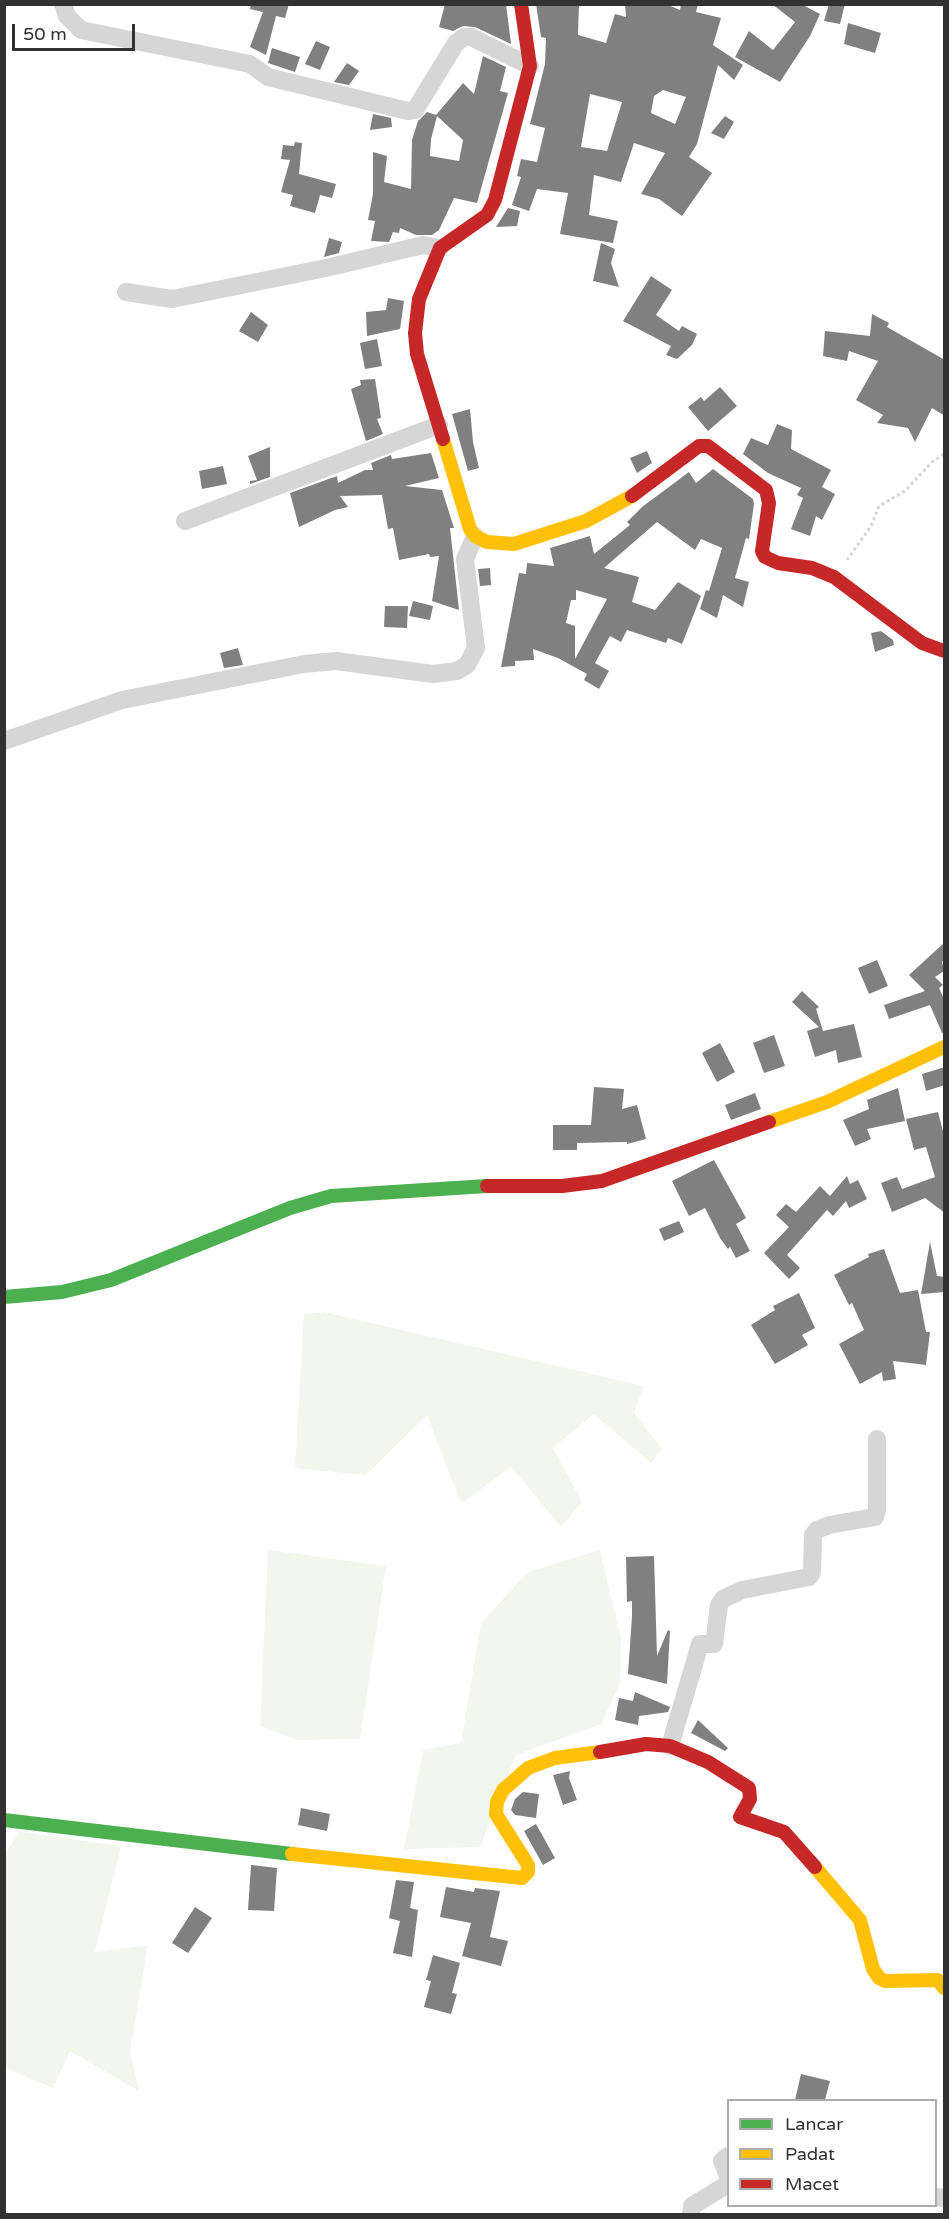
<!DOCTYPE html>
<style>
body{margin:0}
#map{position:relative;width:949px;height:2219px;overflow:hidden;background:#fff;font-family:"Varela Round",sans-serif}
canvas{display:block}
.frame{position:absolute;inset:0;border:6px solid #323232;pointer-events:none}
.legend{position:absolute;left:727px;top:2099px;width:210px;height:108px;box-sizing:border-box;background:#fff;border:2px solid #adadad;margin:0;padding:8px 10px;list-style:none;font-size:18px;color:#323232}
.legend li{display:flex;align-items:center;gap:12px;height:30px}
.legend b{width:30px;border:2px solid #adadad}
.scale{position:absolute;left:12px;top:24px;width:123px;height:27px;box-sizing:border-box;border:3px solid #323232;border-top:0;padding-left:8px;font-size:18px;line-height:21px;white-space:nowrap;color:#323232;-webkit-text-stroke:4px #fff;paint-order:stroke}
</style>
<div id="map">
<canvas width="949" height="2219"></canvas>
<div class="frame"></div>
<ul class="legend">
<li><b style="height:8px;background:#4caf50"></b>Lancar</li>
<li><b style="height:8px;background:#ffc107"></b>Padat</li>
<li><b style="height:8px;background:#c62828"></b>Macet</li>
</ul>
<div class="scale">50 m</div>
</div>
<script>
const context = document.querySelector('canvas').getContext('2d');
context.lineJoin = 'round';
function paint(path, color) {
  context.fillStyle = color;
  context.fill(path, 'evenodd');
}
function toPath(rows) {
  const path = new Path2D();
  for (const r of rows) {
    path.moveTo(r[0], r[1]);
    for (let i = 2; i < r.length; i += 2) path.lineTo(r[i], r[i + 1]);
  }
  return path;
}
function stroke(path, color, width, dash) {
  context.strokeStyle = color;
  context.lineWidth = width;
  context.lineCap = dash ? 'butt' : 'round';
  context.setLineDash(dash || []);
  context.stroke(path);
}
paint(toPath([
 [324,1312,644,1386,634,1413,662,1449,651,1463,594,1414,553,1448,582,1502,561,1527,511,1467,461,1504,427,1415,366,1475,295,1468,304,1314],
 [268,1550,386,1566,360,1739,297,1740,260,1726],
 [600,1550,621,1639,620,1684,601,1724,516,1755,480,1847,404,1849,423,1750,461,1743,481,1623,528,1572],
 [19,1832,121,1846,95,1952,148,1945,130,2051,139,2091,70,2051,53,2088,5,2068,4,1856]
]), '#f3f6ed');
paint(toPath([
 [251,4,289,4,285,18,276,16,266,55,250,47,263,12,250,9],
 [445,4,506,4,511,44,475,27,463,26,453,31,439,27],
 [536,4,579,4,578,35,606,43,615,14,626,17,625,4,666,4,680,10,681,4,698,4,696,12,721,18,713,45,743,65,734,80,718,65,697,144,689,157,712,173,682,216,659,199,641,194,665,153,634,143,621,182,594,175,589,215,618,221,613,243,560,234,568,193,537,189,529,211,512,205,521,177,517,176,521,159,537,162,545,128,530,124,545,64,546,38,541,37],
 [663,90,686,97,675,124,651,113,654,96],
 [590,94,622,102,607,151,581,147],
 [772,4,801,4,820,14,810,36,780,82,735,57,749,31,773,50,795,22],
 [829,4,845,4,840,24,824,21],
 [848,23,881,33,875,53,844,44],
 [316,41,330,47,320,70,305,64],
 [272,48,300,57,295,72,268,63],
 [483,56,506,67,500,91,508,93,477,203,454,198,439,230,432,235,416,235,400,228,399,233,393,232,389,242,371,241,375,221,368,220,373,194,373,152,387,156,384,182,411,189,412,140,418,121,427,112,436,115,463,83,474,94],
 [437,116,463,140,459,161,430,156,431,139],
 [347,63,359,71,349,85,334,82],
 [373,114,391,118,392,127,370,130],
 [725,116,734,122,724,139,711,133],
 [295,142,302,143,299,174,336,184,332,198,320,195,315,213,290,206,293,195,281,192,290,160,281,159,283,145,294,146],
 [508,208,520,211,517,226,496,227],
 [329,238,342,242,339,253,324,257],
 [601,243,615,249,611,263,619,287,593,281],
 [651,276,672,290,656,315,679,331,682,326,697,334,692,345,677,359,666,355,671,346,623,321],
 [388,298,404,301,400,329,367,336,366,312,386,310],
 [251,312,268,325,258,342,239,331],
 [872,314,889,323,887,327,945,360,945,416,932,408,915,442,908,428,877,423,883,415,856,400,878,361,849,351,847,361,823,356,825,331,870,336],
 [377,339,382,366,365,369,360,343],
 [375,379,381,418,377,419,383,434,366,441,351,389,361,385,360,380],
 [720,387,737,406,708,431,688,407,701,397,704,401],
 [470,409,473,442,479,468,468,471,452,414],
 [777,424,792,430,791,449,831,470,822,487,835,494,822,520,816,516,810,536,791,529,803,498,797,495,801,488,768,473,743,454,751,438,768,445],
 [270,447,270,477,250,484,250,481,257,480,248,456],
 [647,451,652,463,637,473,630,458],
 [431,453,439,478,405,486,442,490,454,528,450,528,459,610,432,601,439,556,430,557,429,554,399,560,393,528,388,529,382,495,340,496,348,507,335,510,299,527,290,493,337,476,338,483,365,470,373,470,371,463,391,455,392,459],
 [223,466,227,484,202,489,199,471],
 [713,469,753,499,754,504,749,539,746,538,735,578,749,582,743,607,723,595,717,618,700,609,706,590,709,591,722,548,701,539,695,550,657,522,604,568,639,577,632,602,655,610,678,582,701,596,682,644,668,638,666,643,627,630,621,642,610,636,595,663,609,671,599,689,584,680,587,674,558,658,533,649,534,660,515,661,515,666,501,667,519,573,526,574,527,563,554,566,550,548,590,536,594,554,630,525,627,522,642,507,689,472,696,483],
 [576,590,607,599,575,659,575,626,566,623,571,600,576,600],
 [490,568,491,585,480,586,478,569],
 [413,601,433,606,430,620,409,616],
 [385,606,408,606,407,628,384,627],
 [881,631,893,640,894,645,875,652,871,633],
 [238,648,243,665,224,668,220,653],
 [945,942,945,958,942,962,944,971,935,977,943,985,939,988,945,1001,945,1032,942,1033,930,1005,889,1019,884,1005,925,991,909,975],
 [877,960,888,986,869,994,858,968],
 [802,991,819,1007,816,1009,823,1031,854,1024,862,1057,838,1063,836,1050,815,1057,807,1031,819,1027,792,1002],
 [774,1035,785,1066,764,1073,753,1043],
 [720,1043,735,1072,717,1082,702,1053],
 [945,1067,945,1085,926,1091,922,1074],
 [594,1087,624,1089,622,1109,637,1105,646,1139,627,1144,627,1142,577,1143,577,1150,553,1150,553,1125,591,1125],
 [898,1088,905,1121,867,1129,871,1139,855,1146,843,1120,869,1109,867,1100],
 [755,1093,761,1109,731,1120,725,1105],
 [938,1112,945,1139,945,1213,925,1198,892,1212,881,1183,897,1177,902,1189,935,1177,926,1147,914,1150,906,1119],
 [714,1160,746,1218,736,1224,750,1251,736,1258,730,1247,728,1249,720,1238,705,1208,689,1216,672,1181],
 [847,1176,850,1184,858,1180,867,1199,849,1208,846,1201,833,1216,827,1210,787,1255,800,1268,789,1279,764,1253,789,1227,776,1215,786,1204,796,1212,820,1186,830,1196],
 [679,1221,684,1232,664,1241,659,1229],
 [930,1242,937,1276,945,1277,945,1292,921,1294],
 [884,1249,900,1293,918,1290,926,1332,930,1332,926,1365,893,1361,896,1379,883,1381,882,1372,860,1384,839,1344,864,1330,852,1303,849,1305,834,1275,869,1257,868,1254],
 [799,1293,815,1328,802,1335,808,1345,775,1364,751,1325,775,1310,773,1306],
 [654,1556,657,1656,668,1630,670,1631,667,1684,628,1674,632,1616,632,1601,627,1602,626,1557],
 [635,1692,670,1707,668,1712,639,1716,638,1725,615,1720,619,1698,633,1701],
 [698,1720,728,1748,725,1751,691,1733],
 [570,1771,569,1778,577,1800,563,1805,553,1775],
 [523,1792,539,1794,536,1818,515,1815,511,1810,515,1799],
 [301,1808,330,1814,327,1831,298,1825],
 [536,1824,555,1858,543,1865,524,1831],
 [251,1865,277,1868,274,1911,248,1910],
 [396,1880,414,1882,410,1908,418,1910,412,1957,393,1953,400,1921,389,1918],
 [446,1887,474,1892,475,1888,500,1891,490,1937,508,1941,501,1966,462,1956,471,1923,440,1917],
 [195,1907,212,1918,188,1953,172,1943],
 [433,1955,460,1963,452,1993,457,1994,451,2014,424,2007,431,1981,426,1980],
 [801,2074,830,2081,825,2100,795,2100]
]), '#808080');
stroke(toPath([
 [847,560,871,526,879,506,905,491,932,462,944,454]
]), '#d6d6d6', 3, [3, 3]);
stroke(toPath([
 [63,4,67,16,81,30,250,64,268,77,408,111,415,110,456,43,464,37,471,37,530,66],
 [126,292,172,299,326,268,423,245,440,248],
 [185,521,439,425],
 [4,741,122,700,304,664,336,661,433,674,457,671,467,665,476,648,465,559,475,536],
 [670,1746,700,1644,714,1644,719,1605,723,1599,742,1590,809,1577,812,1572,813,1535,817,1530,829,1525,875,1517,877,1510,877,1439],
 [728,2156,722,2161,728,2176],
 [936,2197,944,2198],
 [691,2214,692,2206,728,2184]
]), '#d6d6d6', 18);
stroke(toPath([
 [4,1297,62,1292,111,1280,290,1208,331,1196,487,1186],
 [4,1820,292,1854]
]), '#4caf50', 14);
stroke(toPath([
 [443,439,470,529,475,536,487,542,514,544,586,521,632,496],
 [769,1122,827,1102,944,1047],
 [292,1854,522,1878,528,1872,528,1865,496,1814,497,1802,503,1790,528,1768,555,1758,600,1752],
 [815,1867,860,1920,873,1969,879,1978,885,1981,938,1980,944,1988]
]), '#ffc107', 14);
stroke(toPath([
 [443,439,417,354,415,333,419,299,440,248,487,215,495,200,530,66,521,4],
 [632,496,699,446,708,446,766,490,769,503,762,551,765,557,778,563,812,568,834,577,922,643,944,651],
 [487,1186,562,1186,602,1181,769,1122],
 [600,1752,646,1744,670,1746,708,1762,749,1788,750,1799,740,1817,784,1832,815,1867]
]), '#c62828', 14);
</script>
